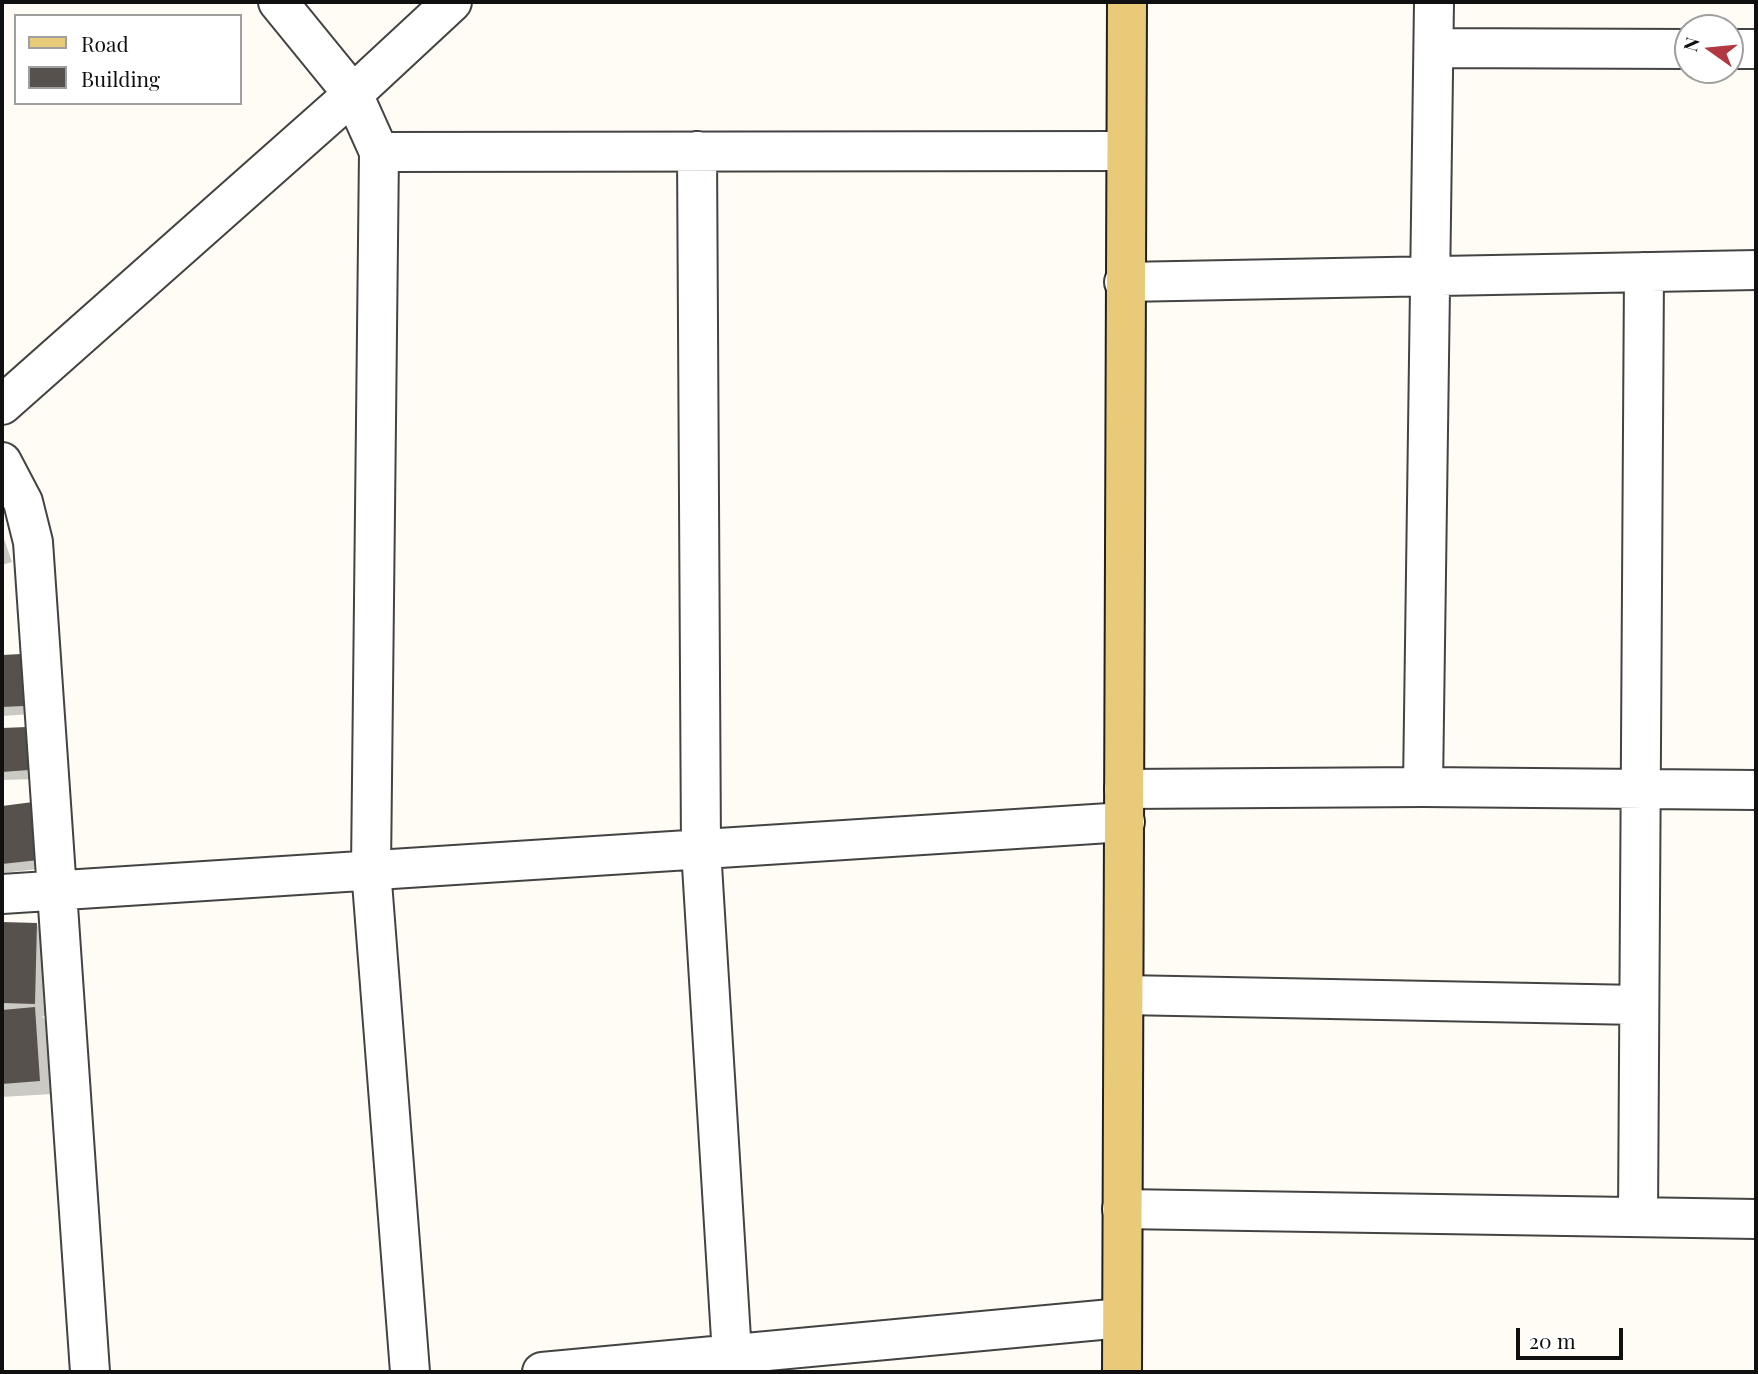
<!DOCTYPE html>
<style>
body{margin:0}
#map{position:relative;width:1758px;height:1374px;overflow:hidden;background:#fefcf4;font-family:"Playfair Display",serif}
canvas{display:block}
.frame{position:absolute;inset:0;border:4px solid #101010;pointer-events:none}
.legend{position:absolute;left:14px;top:14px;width:228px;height:91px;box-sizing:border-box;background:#fff;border:2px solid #9f9f9f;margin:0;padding:9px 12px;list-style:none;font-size:21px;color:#101010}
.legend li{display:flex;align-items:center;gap:14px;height:35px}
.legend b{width:35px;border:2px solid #9f9f9f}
.north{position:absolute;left:1674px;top:14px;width:70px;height:70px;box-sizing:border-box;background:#fff;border:2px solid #9f9f9f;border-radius:50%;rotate:285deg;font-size:19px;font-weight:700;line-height:28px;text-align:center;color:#101010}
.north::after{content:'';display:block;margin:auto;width:24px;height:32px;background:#b13741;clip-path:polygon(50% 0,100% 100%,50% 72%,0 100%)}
.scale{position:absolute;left:1516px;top:1328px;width:107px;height:32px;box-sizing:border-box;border:4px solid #101010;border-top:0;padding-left:9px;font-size:21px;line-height:24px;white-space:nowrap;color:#101010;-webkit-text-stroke:5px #fff;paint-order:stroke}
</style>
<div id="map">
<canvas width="1758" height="1374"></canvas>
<div class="frame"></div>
<ul class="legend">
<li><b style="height:9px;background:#e9ca79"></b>Road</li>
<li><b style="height:19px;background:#57514e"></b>Building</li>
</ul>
<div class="north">N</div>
<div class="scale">20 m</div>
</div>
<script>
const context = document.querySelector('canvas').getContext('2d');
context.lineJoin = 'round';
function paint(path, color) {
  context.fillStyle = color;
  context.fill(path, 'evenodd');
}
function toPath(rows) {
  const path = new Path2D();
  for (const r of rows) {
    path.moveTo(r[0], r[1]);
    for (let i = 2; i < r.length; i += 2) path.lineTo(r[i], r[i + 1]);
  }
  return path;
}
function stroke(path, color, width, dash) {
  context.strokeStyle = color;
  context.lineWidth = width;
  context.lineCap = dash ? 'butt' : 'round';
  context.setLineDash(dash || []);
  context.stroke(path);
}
paint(toPath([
 [2,533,12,562,2,565],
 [20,656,29,665,32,714,2,716,2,657],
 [26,729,37,779,2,780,2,730],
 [32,804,47,868,2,873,2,808],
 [2,924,36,924,49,938,48,1017,42,1016,48,1023,52,1094,2,1097]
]), '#0003');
paint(toPath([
 [21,654,24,706,2,707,2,655],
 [27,727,29,770,2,772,2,728],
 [33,802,39,860,2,864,2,806],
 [2,922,37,923,35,1004,2,1003],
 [35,1007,40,1081,2,1084,2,1010]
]), '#57514e');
const minor = toPath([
 [278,2,353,94,379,152,371,869,410,1372],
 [1434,48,1688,49],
 [1730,49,1756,49],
 [697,151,701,849,732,1355],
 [379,152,1126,151],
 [1124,282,1756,270],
 [2,405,353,94,452,2],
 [2,462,23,502,33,542,90,1372],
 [1423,787,1434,2],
 [1124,789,1423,787,1756,790],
 [2,894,1125,822],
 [1124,995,1639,1005],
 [1122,1209,1756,1219],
 [1638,1217,1644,272],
 [542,1372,1122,1318]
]);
const major = toPath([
 [1122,1372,1127,2]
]);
stroke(minor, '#434343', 42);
stroke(major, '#212121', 42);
stroke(minor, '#fff', 38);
stroke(major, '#e9ca79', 38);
</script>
